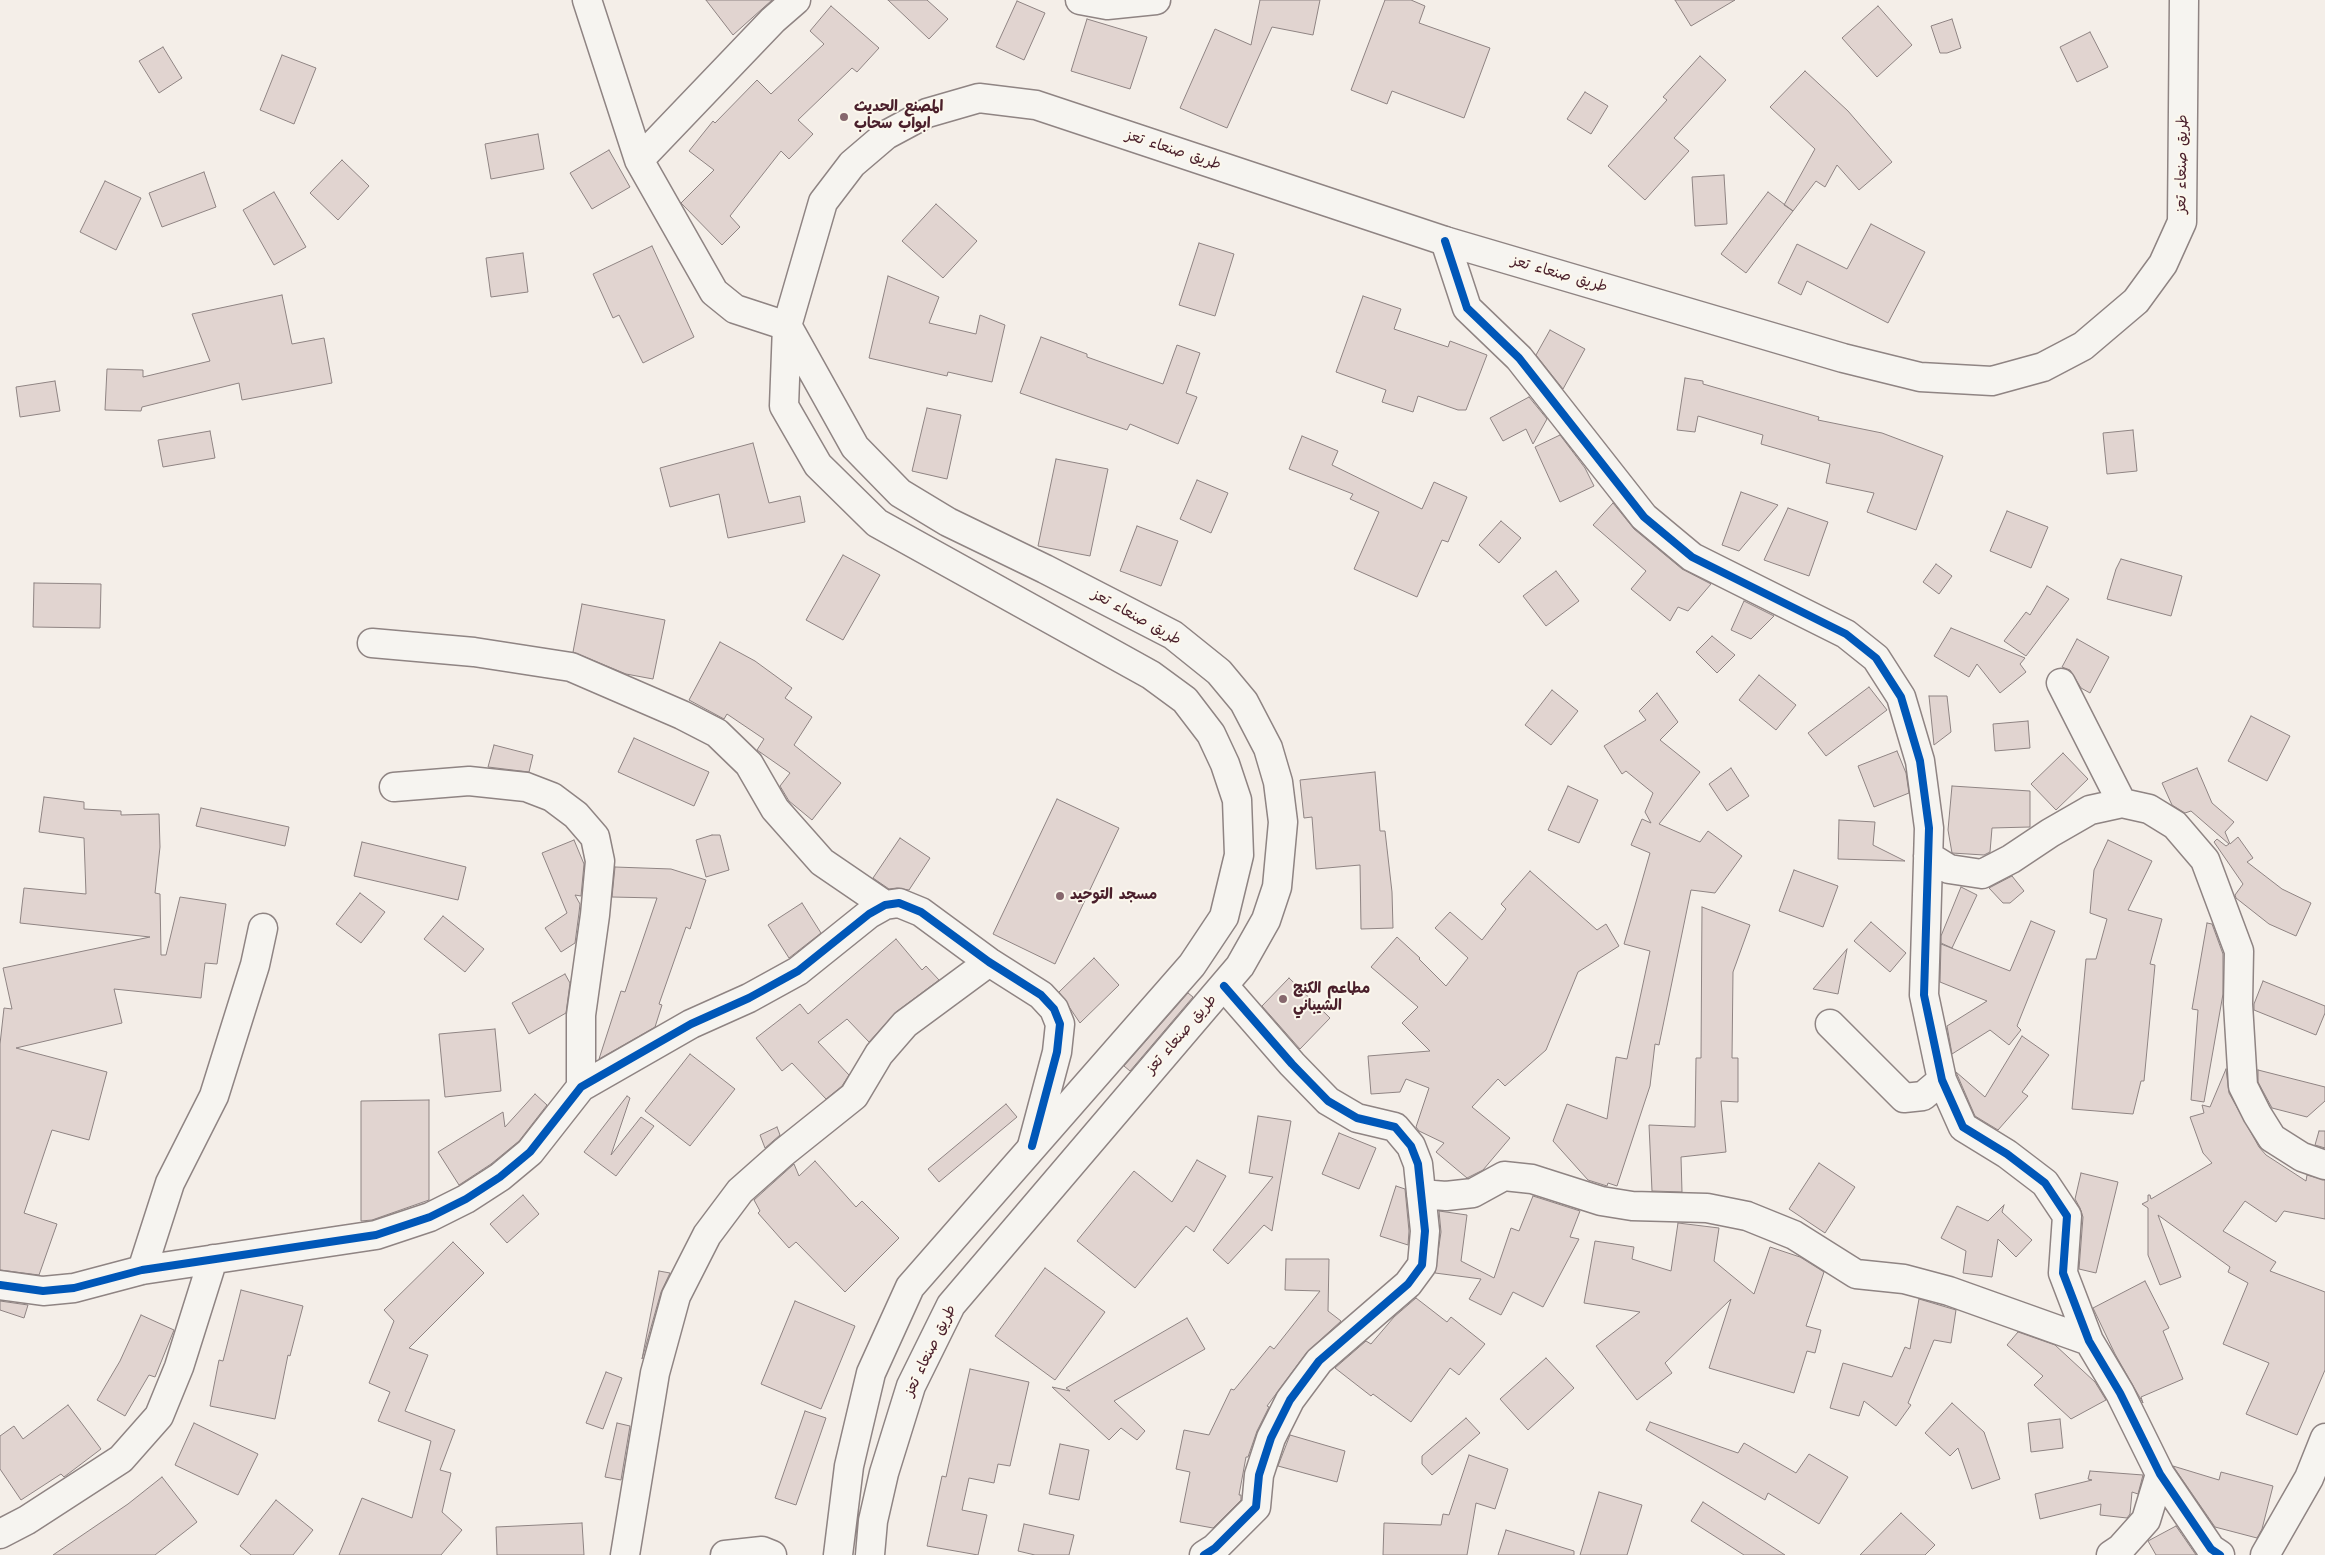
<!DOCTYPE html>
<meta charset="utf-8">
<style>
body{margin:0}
canvas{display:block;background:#f4eee8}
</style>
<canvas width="2325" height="1555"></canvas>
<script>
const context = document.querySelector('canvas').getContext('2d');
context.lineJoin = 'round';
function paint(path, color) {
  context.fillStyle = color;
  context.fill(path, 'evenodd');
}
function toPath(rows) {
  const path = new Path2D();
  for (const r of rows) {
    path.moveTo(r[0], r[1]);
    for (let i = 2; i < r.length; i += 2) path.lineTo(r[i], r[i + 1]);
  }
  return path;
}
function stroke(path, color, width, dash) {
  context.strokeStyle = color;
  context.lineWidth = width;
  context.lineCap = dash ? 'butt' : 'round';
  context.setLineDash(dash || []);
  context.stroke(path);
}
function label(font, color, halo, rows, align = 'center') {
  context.font = font + ' "Architects Daughter","Playpen Sans Arabic",sans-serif';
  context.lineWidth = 4;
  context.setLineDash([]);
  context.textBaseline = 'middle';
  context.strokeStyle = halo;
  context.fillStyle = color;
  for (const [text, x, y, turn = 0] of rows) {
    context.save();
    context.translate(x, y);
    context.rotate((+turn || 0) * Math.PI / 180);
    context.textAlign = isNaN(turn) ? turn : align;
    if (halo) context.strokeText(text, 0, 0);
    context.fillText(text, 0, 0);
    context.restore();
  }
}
const building = toPath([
 [706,0,772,0,733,35,706,0],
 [888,0,927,0,948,19,929,39,888,0],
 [1260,0,1320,0,1313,35,1272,27,1227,128,1180,108,1215,29,1251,45,1260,0],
 [1385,0,1411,0,1425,6,1419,23,1490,48,1464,118,1392,91,1387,104,1351,90,1385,0],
 [1675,0,1735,0,1691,26,1675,0],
 [1017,1,1045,13,1024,60,996,47,1017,1],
 [831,6,879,48,857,72,852,68,798,120,813,134,789,159,781,151,730,216,740,227,722,245,681,203,714,170,689,151,713,121,715,123,757,80,771,94,824,44,810,31,831,6],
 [1878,6,1912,45,1877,77,1842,38,1878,6],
 [1087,19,1147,37,1130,89,1071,71,1087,19],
 [1952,19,1961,48,1947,53,1940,53,1931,26,1952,19],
 [2090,32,2108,67,2077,82,2060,47,2090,32],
 [163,47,182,78,159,93,139,61,163,47],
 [282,55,316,68,294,124,260,110,282,55],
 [1700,56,1726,80,1674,138,1689,151,1645,200,1608,166,1667,100,1663,97,1700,56],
 [1805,71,1848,111,1892,162,1859,190,1837,165,1825,187,1816,181,1793,211,1784,205,1815,149,1770,107,1805,71],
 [1585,92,1608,106,1591,134,1567,119,1585,92],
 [538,134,544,169,491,179,485,144,538,134],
 [609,150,630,187,592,209,570,173,609,150],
 [342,160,369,186,338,220,310,193,342,160],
 [204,172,216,207,162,227,149,193,204,172],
 [1724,175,1727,224,1695,226,1692,177,1724,175],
 [105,181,141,198,116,250,80,232,105,181],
 [274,192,306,247,274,265,243,210,274,192],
 [1768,192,1793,211,1746,273,1721,254,1768,192],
 [936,204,977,241,943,278,902,241,936,204],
 [1871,224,1925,252,1888,323,1807,281,1801,295,1778,283,1797,244,1847,269,1871,224],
 [1199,243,1234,254,1215,316,1179,305,1199,243],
 [652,246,694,337,643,363,619,315,613,318,593,274,652,246],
 [523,253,528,292,491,297,486,258,523,253],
 [888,276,939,297,929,323,976,334,980,315,1005,325,992,382,948,372,947,376,869,358,888,276],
 [282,295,292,344,324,338,332,383,242,400,239,383,142,407,141,411,105,410,107,369,143,370,143,377,210,361,192,314,282,295],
 [1363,296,1401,309,1394,329,1448,347,1450,341,1487,355,1466,410,1458,410,1418,396,1413,412,1382,402,1386,390,1336,372,1363,296],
 [1550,330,1585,349,1563,389,1536,355,1550,330],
 [1041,337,1087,354,1087,357,1163,384,1177,345,1200,353,1186,393,1197,397,1178,444,1130,424,1127,430,1020,393,1041,337],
 [1685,378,1703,381,1703,384,1819,417,1818,420,1882,433,1943,456,1916,530,1867,512,1874,493,1826,483,1830,464,1761,444,1763,435,1698,416,1695,432,1677,430,1685,378],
 [55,381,60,411,20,417,16,387,55,381],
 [1529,397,1547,419,1533,444,1526,429,1503,441,1490,418,1529,397],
 [927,408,961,415,947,479,912,471,927,408],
 [2133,430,2137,471,2107,474,2103,433,2133,430],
 [210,431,215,458,163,467,158,440,210,431],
 [1560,435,1585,468,1594,486,1560,502,1535,447,1560,435],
 [1302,436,1338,451,1332,465,1422,509,1434,482,1467,497,1448,542,1442,540,1417,597,1354,569,1379,512,1350,499,1353,494,1289,469,1302,436],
 [753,443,769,503,800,496,805,522,728,538,719,494,670,507,660,468,753,443],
 [1056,459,1108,469,1090,556,1038,546,1056,459],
 [1197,480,1228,493,1211,533,1180,519,1197,480],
 [1741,492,1778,505,1739,551,1722,545,1741,492],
 [1613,503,1634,529,1682,569,1711,584,1688,611,1678,607,1670,621,1631,589,1646,571,1593,525,1613,503],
 [1788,508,1828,522,1809,576,1764,560,1788,508],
 [2007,511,2048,527,2031,568,1990,551,2007,511],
 [1501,521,1521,538,1499,563,1479,545,1501,521],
 [1137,526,1178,541,1161,586,1120,571,1137,526],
 [843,555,880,575,843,640,806,620,843,555],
 [2121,559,2182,576,2171,616,2107,599,2116,569,2121,559],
 [1936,564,1952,576,1939,594,1923,582,1936,564],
 [1556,571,1579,601,1546,626,1523,596,1556,571],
 [34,583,101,584,100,628,33,627,34,583],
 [2047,586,2069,599,2026,656,2004,641,2026,612,2030,615,2047,586],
 [1744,601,1774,616,1751,639,1731,630,1744,601],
 [582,604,665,620,653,679,626,674,573,652,582,604],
 [1951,628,2025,658,2020,664,2026,672,2000,693,1977,664,1969,677,1934,656,1951,628],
 [1712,636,1735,655,1717,673,1696,652,1712,636],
 [2077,639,2109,657,2090,693,2081,688,2070,670,2062,667,2077,639],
 [720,642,755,661,792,688,785,698,812,717,794,745,841,783,812,820,789,801,780,786,790,773,757,750,764,739,727,714,724,719,689,700,720,642],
 [1759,675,1796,705,1776,730,1739,700,1759,675],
 [1869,687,1887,710,1826,756,1808,733,1869,687],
 [1552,690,1578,711,1551,745,1525,725,1552,690],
 [1657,693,1678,722,1660,740,1700,772,1659,824,1700,842,1708,831,1742,856,1715,893,1691,890,1659,1045,1655,1044,1650,1086,1617,1186,1608,1183,1607,1186,1588,1180,1553,1141,1567,1104,1607,1119,1616,1057,1627,1059,1650,951,1624,944,1650,853,1631,845,1642,819,1651,823,1645,812,1653,793,1626,771,1622,774,1604,746,1646,720,1639,711,1657,693],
 [1929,696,1947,696,1951,732,1934,745,1929,696],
 [2251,716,2290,736,2267,781,2228,761,2251,716],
 [2028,721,2030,748,1995,751,1993,724,2028,721],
 [634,738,709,772,694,806,618,772,634,738],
 [494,745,533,755,529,772,488,767,494,745],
 [1897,751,1906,773,1909,793,1874,807,1858,766,1897,751],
 [2063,753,2088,779,2056,810,2031,784,2063,753],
 [1731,768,1749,796,1727,811,1709,784,1731,768],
 [2197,768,2212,803,2234,822,2225,832,2230,844,2238,837,2253,858,2247,862,2282,889,2311,903,2296,936,2269,924,2236,898,2235,895,2243,884,2214,842,2217,839,2226,846,2229,844,2191,811,2185,813,2172,805,2162,783,2197,768],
 [1375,772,1380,831,1385,831,1392,892,1393,928,1361,929,1360,865,1316,869,1312,817,1304,818,1300,780,1375,772],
 [1568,786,1598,800,1579,843,1548,830,1568,786],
 [1952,786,2030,791,2030,827,1992,828,1990,852,1984,855,1952,853,1948,830,1952,786],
 [44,797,84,802,84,809,121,811,121,815,159,814,160,847,155,893,160,894,161,955,166,955,180,897,226,904,217,964,205,963,201,998,114,989,122,1023,16,1048,107,1072,89,1140,52,1130,24,1213,57,1224,39,1275,0,1270,0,1044,4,1008,12,1009,3,968,150,937,20,923,24,888,86,894,84,838,39,832,44,797],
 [1057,799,1119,828,1055,964,993,934,1057,799],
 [201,808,289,827,285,846,196,826,201,808],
 [1839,820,1875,822,1873,845,1905,861,1838,859,1839,820],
 [712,835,720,835,729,870,706,877,696,840,712,835],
 [900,838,930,858,909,890,897,888,889,889,873,878,900,838],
 [574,840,584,864,581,896,575,895,580,904,579,913,575,943,561,952,545,928,567,913,542,853,574,840],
 [2108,840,2152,861,2128,910,2162,919,2150,964,2155,965,2144,1081,2141,1081,2133,1114,2072,1109,2086,959,2096,959,2107,919,2090,913,2094,870,2108,840],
 [362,842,466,867,458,900,354,876,362,842],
 [615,867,671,869,706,880,690,929,686,927,659,1004,662,1005,655,1027,599,1059,621,991,625,992,657,898,612,897,615,867],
 [1794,870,1838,886,1823,927,1779,911,1794,870],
 [1530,871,1597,930,1606,924,1619,946,1578,972,1546,1050,1505,1086,1498,1079,1472,1107,1510,1138,1483,1170,1467,1178,1436,1152,1444,1143,1419,1131,1416,1127,1429,1088,1406,1079,1400,1092,1371,1094,1368,1056,1430,1051,1402,1023,1418,1007,1371,967,1397,937,1420,958,1419,959,1446,986,1468,958,1435,928,1450,912,1482,940,1506,909,1501,904,1530,871],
 [2012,876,2024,891,2010,903,2003,903,1989,888,2012,876],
 [1961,887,1977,895,1952,948,1941,943,1941,936,1961,887],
 [360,893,385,912,361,943,336,924,360,893],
 [802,903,821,933,789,958,768,925,802,903],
 [1702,907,1750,925,1733,972,1732,1058,1738,1058,1738,1102,1721,1101,1726,1152,1681,1157,1682,1192,1652,1191,1649,1125,1695,1127,1696,1058,1701,1058,1702,907],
 [443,916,484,949,465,972,424,939,443,916],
 [2031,921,2055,931,2017,1026,2021,1030,2009,1045,1990,1030,1952,1054,1947,1026,1987,1001,1940,982,1941,944,2010,971,2031,921],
 [1871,922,1906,953,1890,972,1854,941,1871,922],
 [2207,923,2212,924,2223,954,2223,994,2204,1102,2191,1100,2198,1010,2192,1009,2207,923],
 [896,939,922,970,926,966,939,980,896,1012,869,1042,847,1019,818,1042,849,1075,842,1086,826,1099,792,1063,782,1071,756,1038,800,1004,808,1014,896,939],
 [1847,949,1838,994,1813,989,1847,949],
 [1094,958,1119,985,1080,1023,1059,992,1094,958],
 [565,974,570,983,566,1013,529,1034,512,1003,565,974],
 [1289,978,1330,1018,1300,1049,1262,1006,1289,978],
 [2263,981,2325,1006,2325,1013,2316,1035,2254,1010,2254,1004,2263,981],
 [1188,993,1193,997,1130,1071,1124,1066,1188,993],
 [495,1029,501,1091,445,1097,439,1034,495,1029],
 [2022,1036,2049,1055,2022,1092,2028,1096,1998,1130,1975,1116,1956,1072,1985,1097,2022,1036],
 [690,1054,735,1089,690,1146,645,1111,690,1054],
 [2226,1069,2229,1093,2259,1147,2266,1155,2306,1181,2307,1175,2325,1180,2325,1219,2284,1211,2276,1222,2245,1201,2223,1231,2276,1262,2270,1271,2325,1292,2325,1370,2297,1435,2246,1414,2269,1363,2223,1344,2248,1283,2228,1272,2230,1267,2158,1215,2181,1277,2160,1285,2148,1255,2148,1208,2142,1204,2148,1201,2148,1195,2150,1195,2151,1199,2212,1163,2203,1153,2190,1117,2204,1113,2202,1105,2210,1107,2226,1069],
 [2258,1070,2325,1087,2325,1101,2307,1117,2272,1108,2258,1082,2258,1070],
 [535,1094,547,1105,519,1141,491,1164,459,1185,438,1152,503,1112,505,1127,535,1094],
 [627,1096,630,1098,611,1155,641,1117,654,1126,616,1176,584,1152,627,1096],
 [429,1100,429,1200,372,1220,361,1221,361,1101,429,1100],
 [1006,1104,1017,1117,939,1182,928,1169,1006,1104],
 [1258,1116,1291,1121,1272,1231,1264,1225,1228,1264,1213,1250,1273,1177,1249,1173,1258,1116],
 [777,1127,780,1135,765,1148,760,1135,777,1127],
 [2319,1131,2325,1131,2325,1148,2315,1145,2319,1131],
 [1339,1133,1376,1148,1359,1189,1322,1174,1339,1133],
 [1197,1160,1226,1176,1194,1232,1186,1226,1135,1288,1077,1241,1134,1171,1172,1202,1197,1160],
 [815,1161,856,1207,862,1201,899,1238,845,1292,796,1242,789,1248,758,1213,760,1211,754,1200,794,1164,799,1176,815,1161],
 [1819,1163,1855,1187,1825,1233,1789,1209,1819,1163],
 [2081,1173,2118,1182,2096,1273,2079,1269,2083,1217,2080,1208,2075,1199,2081,1173],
 [1396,1186,1405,1189,1409,1231,1408,1245,1380,1236,1396,1186],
 [523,1195,539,1214,507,1243,490,1224,523,1195],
 [1533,1196,1580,1211,1570,1237,1579,1239,1543,1307,1513,1292,1501,1315,1469,1299,1481,1279,1435,1273,1441,1232,1439,1211,1467,1215,1461,1261,1494,1278,1511,1228,1519,1231,1533,1196],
 [2004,1205,2002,1212,2032,1240,2016,1257,1998,1239,1992,1277,1963,1273,1966,1251,1941,1238,1957,1206,1988,1221,2004,1205],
 [1678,1223,1719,1228,1714,1261,1754,1294,1770,1247,1800,1257,1824,1272,1806,1326,1821,1330,1815,1353,1807,1351,1794,1393,1709,1368,1731,1299,1665,1363,1672,1373,1637,1400,1596,1346,1640,1312,1584,1303,1595,1241,1634,1247,1632,1259,1671,1271,1678,1223],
 [453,1242,484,1273,409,1348,428,1355,405,1411,455,1430,440,1470,451,1473,442,1512,462,1530,441,1555,339,1555,362,1498,412,1518,431,1441,378,1421,390,1392,369,1383,394,1321,384,1310,453,1242],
 [1286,1259,1329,1259,1328,1311,1341,1321,1307,1352,1267,1406,1269,1407,1257,1431,1248,1457,1246,1457,1239,1495,1241,1495,1241,1500,1213,1528,1180,1522,1190,1472,1176,1469,1184,1430,1209,1435,1231,1389,1234,1390,1270,1346,1274,1349,1320,1291,1285,1290,1286,1259],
 [1045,1268,1105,1312,1055,1380,995,1336,1045,1268],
 [659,1271,670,1273,661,1292,642,1359,659,1271],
 [2145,1281,2169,1328,2163,1331,2183,1379,2141,1397,2143,1403,2115,1354,2093,1308,2145,1281],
 [241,1290,303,1306,290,1356,288,1355,275,1419,210,1406,219,1360,223,1361,241,1290],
 [1416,1298,1447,1322,1451,1317,1485,1344,1459,1375,1450,1368,1411,1422,1373,1394,1371,1396,1335,1368,1366,1341,1371,1344,1394,1317,1416,1298],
 [1919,1299,1956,1310,1951,1343,1934,1340,1908,1403,1911,1405,1896,1426,1864,1401,1859,1416,1830,1408,1843,1363,1892,1377,1905,1347,1910,1349,1919,1299],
 [0,1301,28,1305,24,1318,0,1310,0,1301],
 [795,1301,855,1326,821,1409,761,1384,795,1301],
 [141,1315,174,1330,155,1377,149,1375,125,1416,97,1400,120,1361,141,1315],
 [1187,1318,1205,1349,1114,1401,1145,1431,1137,1440,1121,1428,1109,1440,1052,1387,1070,1391,1066,1388,1187,1318],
 [2018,1332,2055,1345,2095,1382,2106,1400,2071,1419,2034,1385,2043,1376,2007,1345,2018,1332],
 [1546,1358,1574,1388,1528,1430,1500,1399,1546,1358],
 [970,1369,1029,1382,1010,1466,998,1464,994,1483,969,1478,962,1510,987,1515,978,1555,927,1546,942,1476,946,1477,970,1369],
 [606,1372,622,1378,603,1429,586,1423,606,1372],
 [1952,1403,1984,1432,2000,1479,1972,1489,1958,1448,1950,1456,1925,1433,1952,1403],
 [68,1405,101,1449,64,1477,61,1474,21,1500,0,1469,0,1436,14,1426,23,1439,68,1405],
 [805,1411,826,1418,796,1505,775,1498,805,1411],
 [1466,1418,1480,1433,1432,1475,1422,1464,1422,1456,1466,1418],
 [2060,1419,2063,1448,2031,1452,2028,1423,2060,1419],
 [1650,1422,1738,1453,1744,1443,1796,1473,1809,1454,1848,1477,1819,1524,1768,1493,1765,1500,1646,1430,1650,1422],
 [194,1423,258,1454,238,1495,175,1465,194,1423],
 [617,1423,630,1426,621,1480,605,1477,617,1423],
 [1290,1435,1345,1451,1337,1482,1278,1466,1290,1435],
 [1060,1444,1089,1450,1079,1500,1049,1494,1060,1444],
 [1469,1455,1508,1469,1495,1509,1476,1503,1467,1555,1383,1555,1384,1523,1441,1525,1443,1514,1449,1515,1469,1455],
 [2173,1466,2219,1480,2221,1472,2273,1486,2262,1529,2257,1538,2215,1527,2173,1466],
 [2090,1471,2143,1475,2138,1494,2132,1492,2130,1514,2127,1518,2100,1515,2101,1504,2040,1519,2035,1494,2092,1480,2088,1479,2090,1471],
 [162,1477,197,1522,155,1555,53,1555,128,1504,162,1477],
 [1599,1492,1642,1505,1627,1555,1580,1555,1599,1492],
 [276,1500,313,1530,293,1555,251,1555,240,1546,276,1500],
 [1703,1502,1785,1555,1744,1555,1691,1521,1703,1502],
 [1901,1513,1935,1545,1925,1555,1860,1555,1901,1513],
 [582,1523,584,1555,497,1555,496,1527,582,1523],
 [1024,1524,1074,1535,1069,1555,1035,1555,1018,1551,1024,1524],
 [2176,1526,2196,1555,2156,1555,2148,1541,2176,1526],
 [1506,1530,1574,1551,1574,1555,1498,1555,1506,1530]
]);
paint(building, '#e1d4d0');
stroke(building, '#8f8483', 1);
const minor = toPath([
 [587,0,639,160,714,292,735,309,787,326],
 [1080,0,1107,5,1156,0],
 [639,160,773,20,796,0],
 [1445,241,1467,308,1519,358,1644,517,1692,557,1846,634,1876,658,1901,697,1920,761,1929,828,1924,995,1942,1080,1963,1127,2007,1154,2045,1183,2067,1216,2063,1273,2089,1341,2120,1393,2160,1474,2211,1549,2220,1555],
 [372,643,474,652,571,667,682,715,717,733,749,764,775,809,822,862,885,905],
 [2061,683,2122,803],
 [394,787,469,781,526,787,552,797,576,815,595,837,600,861,595,915,581,1015,581,1087],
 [1928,856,1949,869,1982,874,2011,859,2050,833,2090,810,2122,803,2149,809,2175,825,2205,860,2239,951,2238,1004,2243,1086,2257,1114,2272,1138,2302,1157,2325,1165],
 [1830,1024,1904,1098,1923,1096,1942,1080],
 [1421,1194,1446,1196,1473,1193,1504,1176,1532,1179,1601,1201,1632,1206,1707,1208,1747,1216,1794,1235,1856,1274,1904,1279,1949,1291,2089,1341],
 [142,1270,170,1183,214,1096,255,965,263,928],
 [0,1285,43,1291,74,1288,142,1270,376,1235,430,1217,466,1199,500,1177,530,1152,581,1087,691,1024,749,998,798,971,869,914,885,905,899,903,921,912,989,962,1041,995,1054,1009,1060,1024,1057,1052,1032,1146],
 [0,1534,27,1520,121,1459,159,1416,179,1367,213,1259],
 [625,1555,655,1373,676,1296,707,1235,740,1191,784,1152,854,1096,879,1054,905,1024,989,962],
 [725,1555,762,1551,772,1555],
 [1204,1555,1215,1548,1256,1507,1259,1475,1271,1438,1290,1400,1319,1361,1408,1284,1422,1265,1425,1231,1418,1164,1411,1146,1395,1127,1357,1118,1328,1101,1292,1064,1224,986],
 [2111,1555,2120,1549,2146,1520,2160,1474],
 [2265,1555,2309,1478,2325,1438]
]);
const highway = toPath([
 [788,327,855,447,900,493,948,522,1045,569,1173,635,1219,672,1244,702,1268,748,1278,782,1283,822,1277,887,1266,920,1240,966,951,1305,911,1386,884,1473,873,1521,870,1555],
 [838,1555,849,1466,871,1373,910,1287,1192,965,1224,917,1239,855,1237,800,1225,764,1211,734,1185,700,1151,675,877,523,818,465,784,406,787,326,823,202,852,164,886,135,927,113,979,98,1036,105,1445,241,1843,358,1920,377,1992,381,2043,367,2083,346,2136,301,2163,264,2182,222,2184,0]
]);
stroke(minor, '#8f8483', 31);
stroke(highway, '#8f8483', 31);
stroke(minor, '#f6f4f0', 28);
stroke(highway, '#f6f4f0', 28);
stroke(toPath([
 [1445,241,1467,308,1519,358,1644,517,1692,557,1846,634,1876,658,1901,697,1920,761,1929,828,1924,995,1942,1080,1963,1127,2007,1154,2045,1183,2067,1216,2063,1273,2089,1341,2120,1393,2160,1474,2211,1549,2220,1555],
 [0,1285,43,1291,74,1288,142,1270,376,1235,430,1217,466,1199,500,1177,530,1152,581,1087,691,1024,749,998,798,971,869,914,885,905,899,903,921,912,989,962,1041,995,1054,1009,1060,1024,1057,1052,1032,1146],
 [1204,1555,1215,1548,1256,1507,1259,1475,1271,1438,1290,1400,1319,1361,1408,1284,1422,1265,1425,1231,1418,1164,1411,1146,1395,1127,1357,1118,1328,1101,1292,1064,1224,986]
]), '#0057b8', 8);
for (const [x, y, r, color] of [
 [844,117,5,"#86676d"],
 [1060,896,5,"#86676d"],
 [1283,999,5,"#86676d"]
]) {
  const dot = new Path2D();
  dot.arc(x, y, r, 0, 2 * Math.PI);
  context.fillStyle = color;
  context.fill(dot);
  stroke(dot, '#fbf7ec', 2);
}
label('bold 15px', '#4a1f2b', '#fbf7ec', [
 ["المصنع الحديث",854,108],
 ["ابواب سحاب",854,125],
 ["مسجد التوحيد",1070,896],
 ["مطاعم الكنج",1293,990],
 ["الشيباني",1293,1007]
], 'left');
label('15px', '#4a1f2b', '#fbf7ec', [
 ["طريق صنعاء تعز",1173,151,18],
 ["طريق صنعاء تعز",2183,164,-89],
 ["طريق صنعاء تعز",1559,275,16],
 ["طريق صنعاء تعز",1136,618,29],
 ["طريق صنعاء تعز",1182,1035,-49],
 ["طريق صنعاء تعز",931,1351,-64]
]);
</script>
